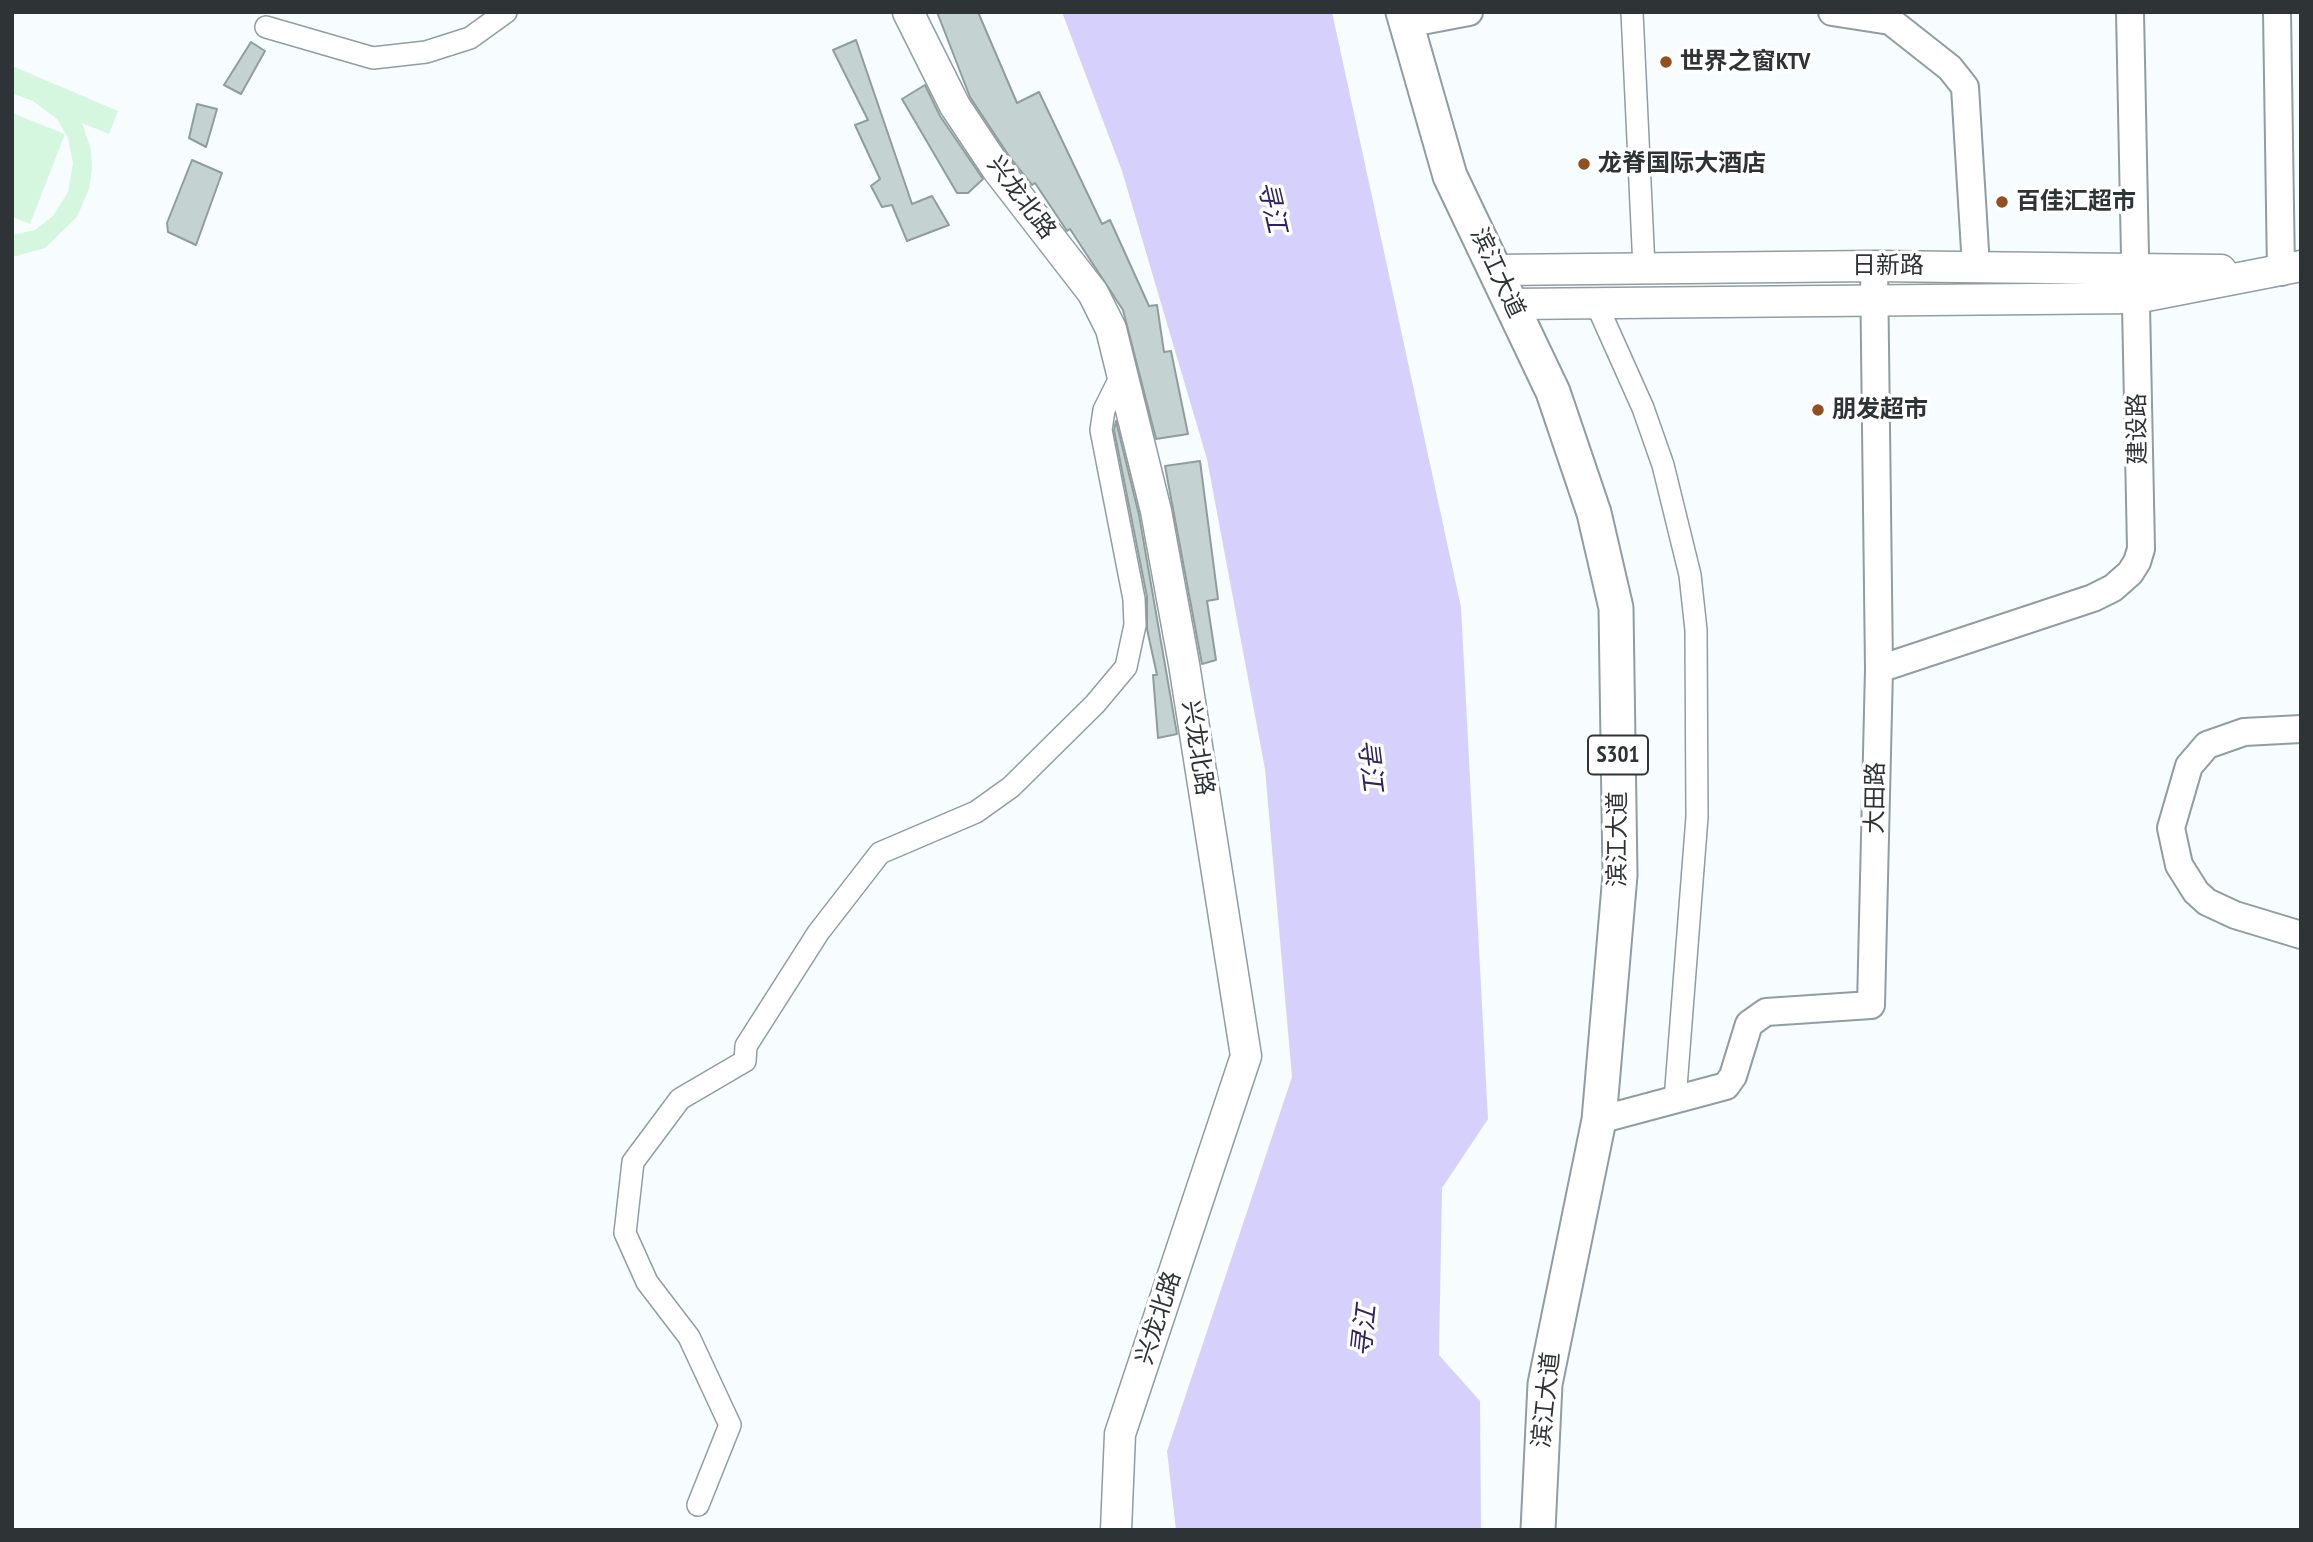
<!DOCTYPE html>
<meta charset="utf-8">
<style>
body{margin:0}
#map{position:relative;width:2313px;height:1542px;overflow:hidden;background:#f7fcff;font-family:"PT Sans Narrow",sans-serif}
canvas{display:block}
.frame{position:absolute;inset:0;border:14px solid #2e3335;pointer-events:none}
</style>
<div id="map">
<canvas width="2313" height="1542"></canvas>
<div class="frame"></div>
</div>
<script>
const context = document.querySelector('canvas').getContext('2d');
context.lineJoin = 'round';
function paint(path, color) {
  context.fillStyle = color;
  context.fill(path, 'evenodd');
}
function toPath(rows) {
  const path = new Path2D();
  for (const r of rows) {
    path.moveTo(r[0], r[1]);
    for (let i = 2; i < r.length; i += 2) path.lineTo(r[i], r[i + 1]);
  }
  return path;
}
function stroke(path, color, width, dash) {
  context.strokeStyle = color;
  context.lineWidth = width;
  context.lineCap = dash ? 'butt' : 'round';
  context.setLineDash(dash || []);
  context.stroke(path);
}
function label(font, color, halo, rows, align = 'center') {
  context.font = font + ' "PT Sans Narrow","Noto Sans SC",sans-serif';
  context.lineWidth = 7;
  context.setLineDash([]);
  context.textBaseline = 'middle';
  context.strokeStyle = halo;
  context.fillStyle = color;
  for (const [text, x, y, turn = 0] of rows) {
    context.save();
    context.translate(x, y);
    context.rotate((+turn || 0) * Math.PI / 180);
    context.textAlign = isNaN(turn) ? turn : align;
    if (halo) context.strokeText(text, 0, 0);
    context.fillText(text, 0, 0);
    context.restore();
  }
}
paint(toPath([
 [12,66,118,111,109,134,82,123,91,150,92,169,89,189,77,217,45,248,16,256,12,256,12,235,35,230,53,216,68,192,73,163,68,138,57,119,33,101,12,93],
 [12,113,65,134,30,224,12,217]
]), '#d5f6df');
paint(toPath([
 [1062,12,1332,12,1461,607,1488,1119,1442,1188,1439,1355,1480,1401,1481,1530,1176,1530,1167,1451,1292,1077,1265,769,1207,459,1122,171]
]), '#d6d0fd');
const building = toPath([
 [937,12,978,12,1017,103,1039,92,1102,224,1110,220,1149,306,1157,305,1164,352,1171,351,1188,434,1156,439,1123,310,1070,229,1067,231,1035,183,1032,185,1011,159,970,97,937,12],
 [856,40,912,204,932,196,949,225,907,241,892,205,882,207,871,186,880,179,855,125,868,120,833,50,856,40],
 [251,42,265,51,241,94,224,85,251,42],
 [925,85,940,116,983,179,968,193,957,193,902,99,925,85],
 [197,104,217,109,206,147,189,138,197,104],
 [192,160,222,173,196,245,168,232,167,223,192,160],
 [1116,421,1139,515,1177,734,1158,738,1153,675,1157,675,1147,629,1147,597,1114,430,1116,421],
 [1200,461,1218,599,1207,601,1216,660,1202,664,1165,466,1200,461]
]);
paint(building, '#c4d2d1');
stroke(building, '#909d9c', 2);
const minor = toPath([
 [1632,12,1644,268],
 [266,27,373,58,426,52,470,38,506,12],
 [1596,303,1643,408,1663,465,1690,575,1696,630,1697,817,1675,1100],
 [698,1505,730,1425,689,1337,647,1282,625,1233,633,1162,680,1099,745,1061,746,1046,818,933,880,853,976,812,1011,787,1095,704,1126,667,1135,625,1134,599,1101,430,1104,410,1122,374]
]);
const tertiary = toPath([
 [1832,12,1890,21],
 [1879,12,1950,68,1965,87,1976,267],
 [2277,12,2281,272],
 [1406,24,1469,12],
 [1879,669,2093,598,2113,588,2130,573,2137,562,2141,549,2130,12],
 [2301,729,2244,732,2207,745,2189,766,2171,828,2179,865,2196,892,2207,902,2235,915,2301,935],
 [1599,1120,1726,1086,1733,1076,1749,1024,1766,1012,1871,1005,1879,669,1874,266]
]);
const secondary = toPath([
 [908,12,955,106,997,169,1093,293,1111,329,1156,511,1184,664,1246,1056,1120,1434,1116,1530],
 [1496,270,1874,266,2221,270],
 [1512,304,2136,298,2301,266]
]);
const primary = toPath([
 [1403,12,1450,176,1553,392,1594,513,1616,608,1620,875,1599,1120,1545,1384,1538,1530]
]);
stroke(minor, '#909da1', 24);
stroke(tertiary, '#909da1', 30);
stroke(secondary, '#909da1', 33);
stroke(primary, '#909da1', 37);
stroke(minor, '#fff', 21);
stroke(tertiary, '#fff', 26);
stroke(secondary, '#fff', 30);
stroke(primary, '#fff', 33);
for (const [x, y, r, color] of [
 [1666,62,7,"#924f20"],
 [1584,164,7,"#924f20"],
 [2002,202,7,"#924f20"],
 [1818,410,7,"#924f20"]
]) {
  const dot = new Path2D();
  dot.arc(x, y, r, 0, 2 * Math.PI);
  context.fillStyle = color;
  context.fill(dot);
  stroke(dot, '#fff', 2.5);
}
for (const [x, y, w] of [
 [1618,755,60]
]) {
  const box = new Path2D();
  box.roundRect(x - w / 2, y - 19.5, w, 39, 5);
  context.fillStyle = '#fff';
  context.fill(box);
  stroke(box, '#2e3335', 2);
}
label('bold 23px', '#2e3335', null, [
 ["S301",1618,755]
]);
label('bold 24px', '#2e3335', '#fff', [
 ["世界之窗KTV",1680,62],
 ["龙脊国际大酒店",1598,164],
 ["百佳汇超市",2016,202],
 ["朋发超市",1832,410]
], 'left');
label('24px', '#2e3335', '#fff', [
 ["兴龙北路",1021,198,53],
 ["日新路",1888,266],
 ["滨江大道",1497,273,65],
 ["建设路",2138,429,-91],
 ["兴龙北路",1197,748,81],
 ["大田路",1876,798,-89],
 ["滨江大道",1618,839,-90],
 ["兴龙北路",1159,1318,-72],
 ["滨江大道",1547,1400,-84]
]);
label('italic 26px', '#31215f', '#fff', [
 ["寻江",1271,207,77],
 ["寻江",1369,765,83],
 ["寻江",1365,1331,-84]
]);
</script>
